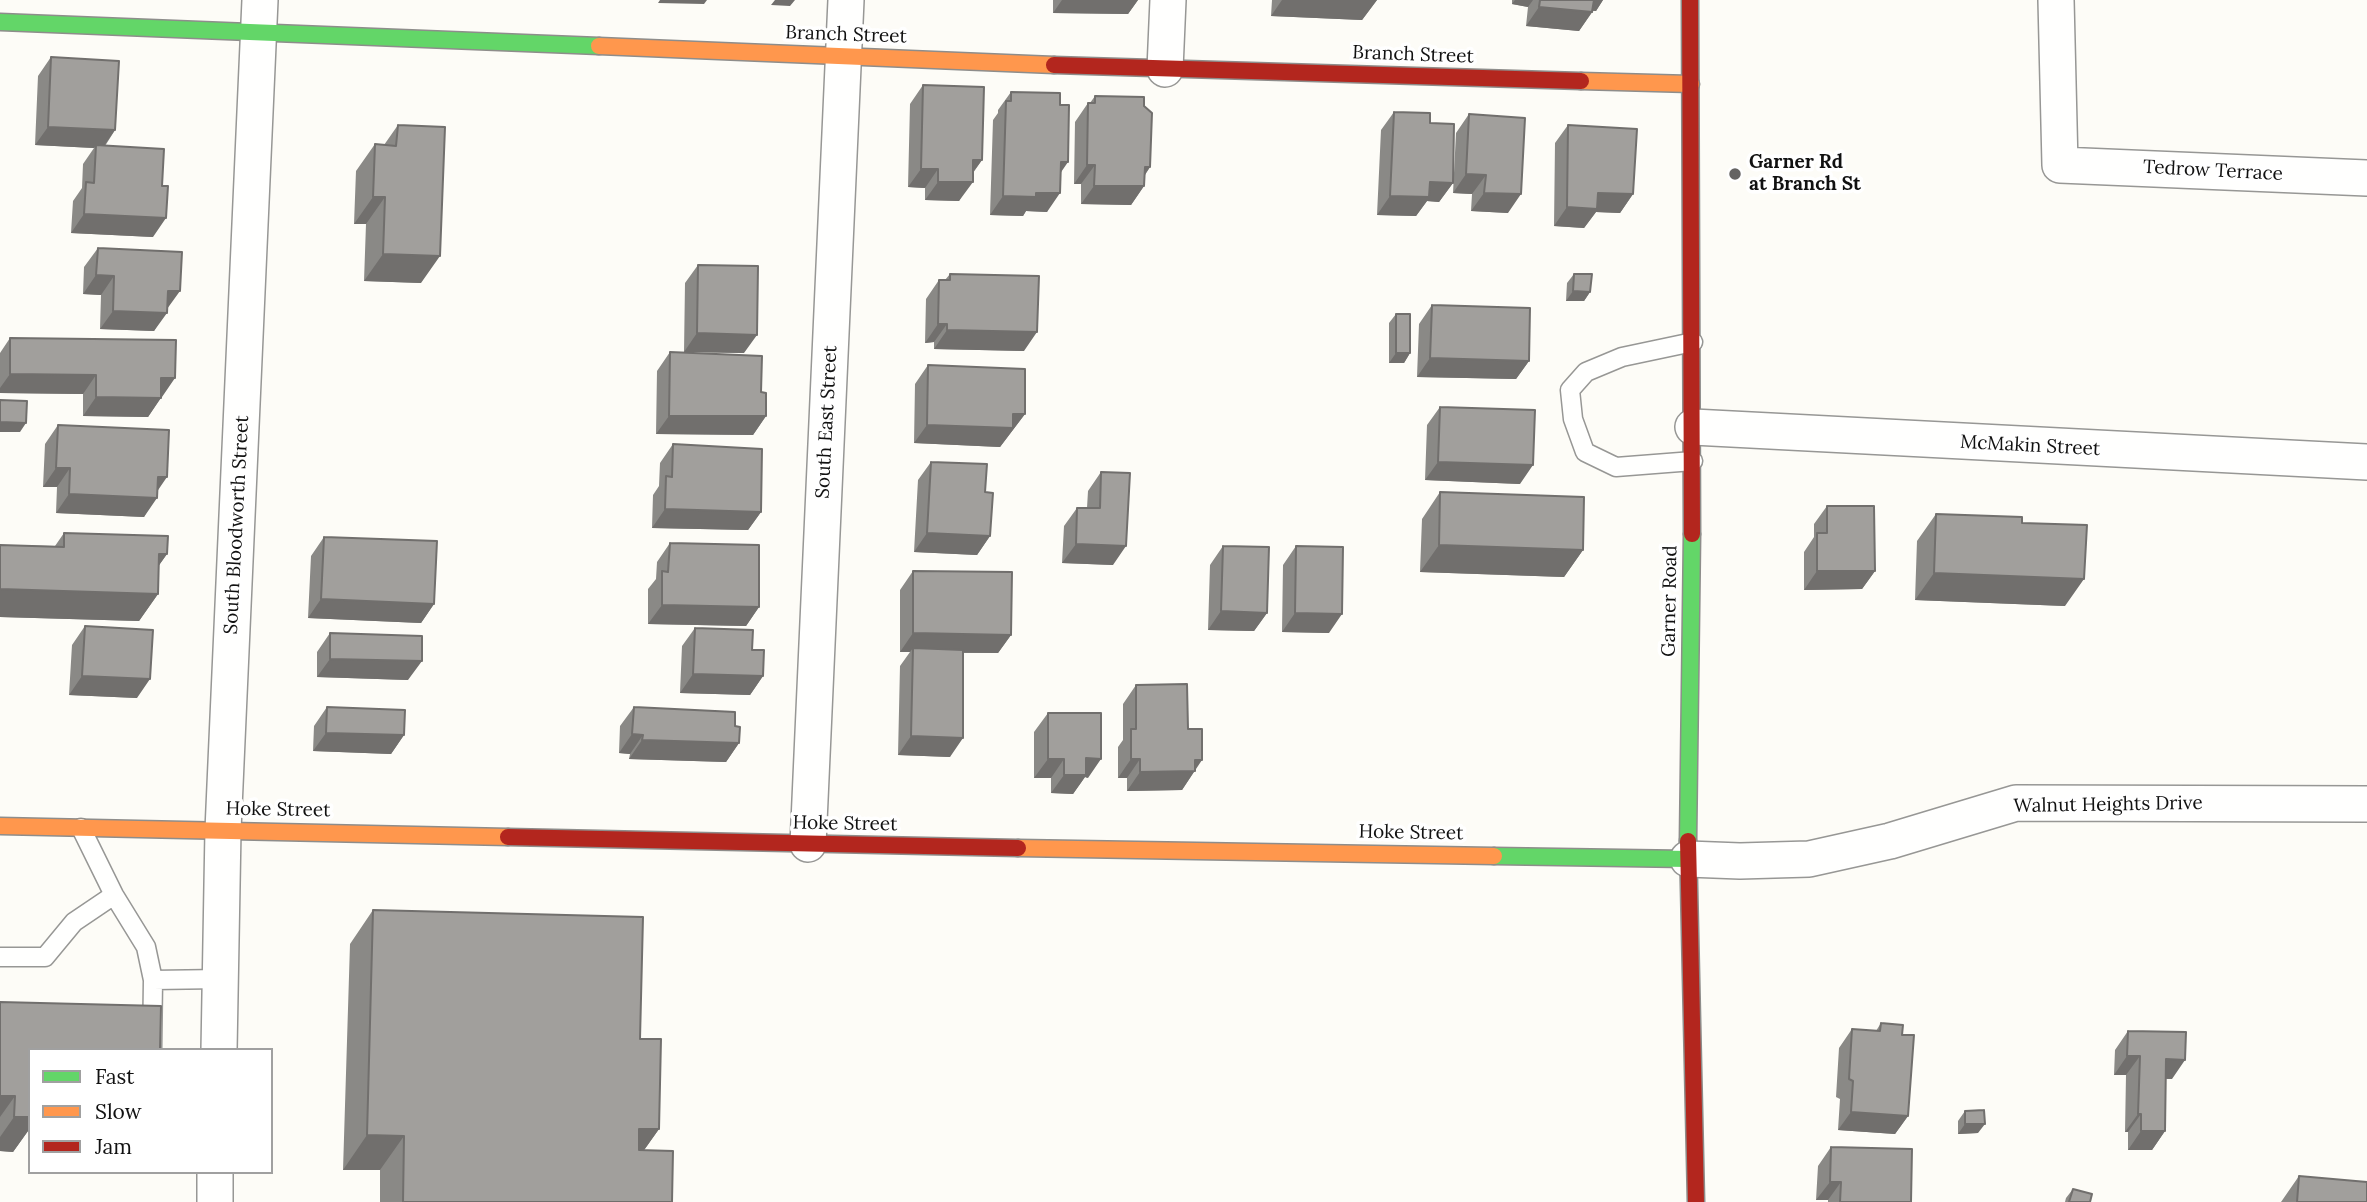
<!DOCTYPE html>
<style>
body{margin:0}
#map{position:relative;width:2367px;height:1202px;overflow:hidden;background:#fdfcf7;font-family:Lora,serif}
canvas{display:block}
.legend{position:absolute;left:28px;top:1048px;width:245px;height:126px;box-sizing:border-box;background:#fff;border:2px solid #a0a0a0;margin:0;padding:9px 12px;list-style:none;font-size:21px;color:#111}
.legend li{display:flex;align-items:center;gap:14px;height:35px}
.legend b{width:35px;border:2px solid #a0a0a0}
</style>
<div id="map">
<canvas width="2367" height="1202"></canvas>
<ul class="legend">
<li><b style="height:9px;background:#63d668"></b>Fast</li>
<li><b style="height:9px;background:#ff974d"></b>Slow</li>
<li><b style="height:9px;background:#b3261e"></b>Jam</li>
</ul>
</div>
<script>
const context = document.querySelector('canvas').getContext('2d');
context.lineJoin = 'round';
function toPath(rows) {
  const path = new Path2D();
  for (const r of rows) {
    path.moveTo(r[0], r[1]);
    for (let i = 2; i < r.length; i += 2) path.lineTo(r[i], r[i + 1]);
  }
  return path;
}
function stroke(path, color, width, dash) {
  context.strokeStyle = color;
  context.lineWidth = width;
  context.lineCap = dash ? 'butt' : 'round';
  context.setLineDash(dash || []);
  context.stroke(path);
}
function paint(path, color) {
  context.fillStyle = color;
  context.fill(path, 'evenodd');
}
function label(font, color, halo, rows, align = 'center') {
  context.font = font + ' Lora,serif';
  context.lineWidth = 7;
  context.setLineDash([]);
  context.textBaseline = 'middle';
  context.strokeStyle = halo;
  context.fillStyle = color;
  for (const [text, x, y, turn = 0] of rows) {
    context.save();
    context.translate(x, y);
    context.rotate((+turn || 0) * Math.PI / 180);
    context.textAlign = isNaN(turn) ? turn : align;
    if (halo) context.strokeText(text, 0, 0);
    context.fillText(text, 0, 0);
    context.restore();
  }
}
const lane = toPath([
 [1693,342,1622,357,1586,372,1570,390,1573,419,1585,452,1616,467,1693,461],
 [81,828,114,895,146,947,153,980,152,1050],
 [0,957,45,957,74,922,114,895],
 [153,980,221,979]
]);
const street = toPath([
 [2056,0,2060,165,2367,178],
 [1165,69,1168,0],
 [1693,427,2367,462],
 [808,844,846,0],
 [1688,859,1740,861,1809,859,1890,841,2016,803,2367,804],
 [219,1050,223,830,260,0],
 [215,1202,215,1172]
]);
const fast = toPath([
 [0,22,599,46],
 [1688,841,1692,534],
 [1494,856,1688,859]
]);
const slow = toPath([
 [599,46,1054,65],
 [1581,81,1691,84],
 [0,826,508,837],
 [1018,848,1494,856]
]);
const jam = toPath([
 [1690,0,1692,534],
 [1054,65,1581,81],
 [508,837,1018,848],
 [1688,841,1696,1202]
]);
stroke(lane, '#979795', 21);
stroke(street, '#979795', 38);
stroke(fast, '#8e8d8b', 19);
stroke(slow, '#8e8d8b', 19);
stroke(jam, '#8e8d8b', 19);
stroke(lane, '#fffffe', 18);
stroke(street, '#fffffe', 35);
stroke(fast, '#63d668', 16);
stroke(slow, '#ff974d', 16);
stroke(jam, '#b3261e', 16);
paint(toPath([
 [1053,0,1138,0,1128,14,1053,13],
 [1272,0,1377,0,1362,20,1271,16],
 [1512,0,1603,0,1596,11,1593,11,1579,31,1526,26,1528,7,1512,4],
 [51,57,115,130,105,146,153,237,71,233,73,201,82,188,83,164,94,148,35,145,38,76],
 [923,85,982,160,973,173,959,201,925,200,925,188,908,187,910,104],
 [1011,92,1060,105,1061,172,1047,212,1026,211,1023,216,990,215,993,120,998,113,998,110],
 [1095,96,1144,106,1150,167,1145,175,1144,186,1131,205,1081,204,1081,184,1074,184,1075,122,1088,103,1090,103],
 [1394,112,1430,123,1453,183,1439,202,1427,201,1416,216,1377,215,1381,130],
 [1469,114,1508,213,1471,211,1472,194,1453,193,1456,133],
 [398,125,421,283,364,281,366,224,354,224,356,171,375,144,384,145],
 [1568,125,1633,194,1620,213,1596,212,1584,228,1554,226,1555,143],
 [98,248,167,309,154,331,100,329,101,295,83,294,84,267],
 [698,265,744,353,684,352,685,283],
 [950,274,1024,351,934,349,934,342,925,343,926,299,939,280,945,280],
 [1574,274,1590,292,1584,301,1566,301,1567,283],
 [1432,305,1529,361,1516,379,1417,377,1419,324],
 [1396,314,1410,353,1404,363,1389,363,1389,323],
 [10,338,162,397,161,397,148,417,83,416,83,394,0,393,0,353],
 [670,352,761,392,766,416,753,435,656,434,657,371],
 [928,365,1025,414,1000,447,914,443,915,384],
 [1440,407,1520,484,1425,480,1427,425],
 [58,425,157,491,144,517,56,513,57,487,43,487,45,444],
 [673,444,761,512,748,530,652,528,653,495,659,486,660,463],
 [931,462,985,492,990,536,977,555,914,552,918,480],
 [1101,472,1113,565,1062,563,1064,526,1077,508,1087,508,1088,491],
 [1440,492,1583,550,1564,577,1420,572,1422,519],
 [1827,506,1875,571,1862,589,1804,590,1804,552,1814,537,1814,524],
 [1936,514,2022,523,2065,606,1915,600,1917,541],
 [64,533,167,554,159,565,158,594,139,621,0,617,0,545,55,546],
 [324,537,434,604,421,623,308,618,311,556],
 [670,543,759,607,746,626,648,624,648,589,656,579,657,562],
 [1223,546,1267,613,1254,631,1208,630,1210,565],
 [1296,546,1329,633,1282,632,1283,565],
 [913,571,1011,635,998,653,963,653,950,757,898,755,900,666,910,652,900,652,900,590],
 [85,626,137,698,69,695,72,645],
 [695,628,763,676,750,695,680,693,682,646],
 [330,633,408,680,317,677,317,652],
 [1136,685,1188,729,1195,770,1182,790,1127,791,1127,778,1118,778,1118,747,1123,740,1123,704],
 [327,707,404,735,391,754,313,751,314,726],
 [634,707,735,726,739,743,726,762,629,759,630,754,619,753,620,726],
 [1048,713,1088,778,1085,777,1073,794,1051,793,1051,778,1034,778,1034,732],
 [373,910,640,1039,659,1129,644,1150,672,1202,380,1202,380,1170,343,1170,350,944],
 [0,1002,30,1050,30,1131,28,1131,13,1152,0,1151],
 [1881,1023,1902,1035,1908,1116,1895,1134,1838,1130,1840,1099,1836,1097,1839,1048,1852,1029,1876,1031],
 [2128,1031,2172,1079,2166,1079,2165,1131,2152,1150,2128,1150,2128,1132,2125,1132,2126,1075,2114,1075,2115,1050],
 [1965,1111,1978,1133,1958,1134,1958,1121],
 [1831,1147,1911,1202,1828,1202,1828,1200,1816,1200,1818,1166],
 [2299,1176,2367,1202,2281,1202],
 [2073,1189,2090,1202,2065,1202,2066,1198]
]), '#8a8986');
paint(toPath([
 [660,0,707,0,704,4,658,3],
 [775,0,795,0,790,6,771,5],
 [1062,0,1138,0,1128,14,1053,13],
 [1282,0,1377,0,1362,20,1271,16],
 [1515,0,1533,0,1528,7,1512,4],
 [1588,0,1603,0,1596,11,1582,9],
 [1539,7,1592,12,1579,31,1526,26],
 [48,127,115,130,102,149,96,145,94,148,35,145],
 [973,160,982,160,968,179],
 [1061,162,1068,162,1055,181],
 [1087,165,1095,165,1081,184,1074,184],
 [1145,167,1150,167,1137,186],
 [921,169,938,169,925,188,908,187],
 [1466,174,1486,175,1472,194,1453,193],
 [938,182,973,182,959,201,925,200],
 [1430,182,1453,183,1439,202,1427,201,1416,216,1377,215,1390,196],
 [1094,186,1144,186,1131,205,1081,204],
 [1036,193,1060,193,1047,212,1026,211,1023,216,990,215,1003,196],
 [1484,193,1521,194,1508,213,1471,211],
 [1598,193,1633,194,1620,213,1596,212,1584,228,1554,226,1567,207],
 [373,197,385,197,366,224,354,224],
 [84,214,166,218,153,237,71,233],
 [383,254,440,256,421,283,364,281],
 [96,275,114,276,101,295,83,294],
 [168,291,180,291,167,309],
 [1573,291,1590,292,1584,301,1566,301],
 [113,311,167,313,154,331,100,329],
 [938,324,947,324,934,342,925,343],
 [947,330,1037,332,1024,351,934,349],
 [697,333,757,335,744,353,684,352],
 [1396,353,1410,353,1404,363,1389,363],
 [1430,358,1529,361,1516,379,1417,377],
 [10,374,96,375,83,394,0,393,0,388],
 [161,378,175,378,162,397,148,397],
 [96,397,161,398,148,417,83,416],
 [1013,414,1025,414,1000,447,914,443,927,425],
 [669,416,766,416,753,435,656,434],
 [0,422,26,423,20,432,0,432],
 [1438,462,1533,465,1520,484,1425,480],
 [56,468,70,468,57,487,43,487],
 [158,477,167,477,154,496],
 [69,494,157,498,144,517,56,513],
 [665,509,761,512,748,530,652,528],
 [927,533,990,536,977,555,914,552],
 [1076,544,1126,546,1113,565,1062,563],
 [1439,545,1583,550,1564,577,1420,572],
 [159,554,167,554,148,581],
 [1817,571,1875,571,1862,589,1804,590],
 [1934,573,2084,579,2065,606,1915,600],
 [0,589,158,594,139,621,0,617],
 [321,599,434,604,421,623,308,618],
 [662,605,759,607,746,626,648,624],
 [1221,611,1267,613,1254,631,1208,630],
 [1295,613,1342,614,1329,633,1282,632],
 [913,633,1011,635,998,653,913,652,913,648,910,652,900,652],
 [330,659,422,661,408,680,317,677],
 [693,674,763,676,750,695,680,693],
 [82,676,150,679,137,698,69,695],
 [326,733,404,735,391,754,313,751],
 [632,734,643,735,630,754,619,753],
 [911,736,963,738,950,757,898,755],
 [642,740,739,743,726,762,629,759],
 [1086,758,1101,759,1088,778,1085,777,1073,794,1051,793,1064,775],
 [1048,759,1064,759,1051,778,1034,778],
 [1131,759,1140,759,1127,778,1118,778],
 [1195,760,1202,760,1182,790,1127,791,1140,772],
 [2127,1056,2140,1056,2126,1075,2114,1075],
 [2166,1059,2185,1060,2172,1079,2153,1078],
 [0,1096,15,1096,0,1117],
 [30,1107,30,1131,28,1131,13,1152,0,1151,0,1137,14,1117],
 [1851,1112,1908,1116,1895,1134,1838,1130],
 [2138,1114,2141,1114,2128,1132,2125,1132],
 [1965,1124,1985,1124,1978,1133,1958,1134],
 [639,1129,659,1129,635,1163],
 [2141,1131,2165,1131,2152,1150,2128,1150],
 [367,1135,404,1136,380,1170,343,1170],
 [1830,1182,1841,1182,1828,1200,1816,1200]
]), '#716f6d');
const building = toPath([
 [1540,0,1594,0,1592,12,1539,7,1540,0],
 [51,57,119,61,115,130,48,127,51,57],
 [923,85,984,87,982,160,973,160,973,182,938,182,938,169,921,169,923,85],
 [1011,92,1060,93,1060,105,1069,105,1068,162,1061,162,1060,193,1036,193,1036,197,1003,196,1006,101,1011,101,1011,92],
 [1095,96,1144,97,1144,106,1152,113,1150,167,1145,167,1144,186,1094,186,1095,165,1087,165,1088,103,1095,103,1095,96],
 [1394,112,1430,113,1430,123,1454,124,1453,183,1430,182,1429,197,1390,196,1394,112],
 [1469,114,1525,118,1521,194,1484,193,1486,175,1466,174,1469,114],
 [398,125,445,127,440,256,383,254,385,197,373,197,375,144,396,146,398,125],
 [1568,125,1637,129,1633,194,1598,193,1597,209,1567,207,1568,125],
 [96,145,164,149,162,186,168,186,166,218,84,214,86,182,94,183,96,145],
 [98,248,182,252,180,291,168,291,167,313,113,311,114,276,96,275,98,248],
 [698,265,758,266,757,335,697,333,698,265],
 [950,274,1039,276,1037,332,947,330,947,324,938,324,939,280,950,280,950,274],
 [1574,274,1592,274,1590,292,1573,291,1574,274],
 [1432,305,1530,308,1529,361,1430,358,1432,305],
 [1396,314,1410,314,1410,353,1396,353,1396,314],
 [10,338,176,340,175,378,161,378,161,398,96,397,96,375,10,374,10,338],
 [670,352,762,356,761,392,766,393,766,416,669,416,670,352],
 [928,365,1025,369,1025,414,1013,414,1013,428,927,425,928,365],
 [0,400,27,401,26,423,0,422,0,400],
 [1440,407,1535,410,1533,465,1438,462,1440,407],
 [58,425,169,430,167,477,158,477,157,498,69,494,70,468,56,468,58,425],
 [673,444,762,449,761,512,665,509,666,476,672,477,673,444],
 [931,462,987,464,985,492,993,493,990,536,927,533,931,462],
 [1101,472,1130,473,1126,546,1076,544,1077,508,1100,508,1101,472],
 [1440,492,1584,497,1583,550,1439,545,1440,492],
 [1827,506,1874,506,1875,571,1817,571,1817,533,1827,533,1827,506],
 [1936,514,2022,517,2022,523,2087,525,2084,579,1934,573,1936,514],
 [64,533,168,536,167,554,159,554,158,594,0,589,0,545,64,547,64,533],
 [324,537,437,541,434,604,321,599,324,537],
 [670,543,759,545,759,607,662,605,662,571,668,572,670,543],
 [1223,546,1269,547,1267,613,1221,611,1223,546],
 [1296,546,1343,547,1342,614,1295,613,1296,546],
 [913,571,1012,572,1011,635,913,633,913,571],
 [85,626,153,630,150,679,82,676,85,626],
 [695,628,753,630,752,650,764,650,763,676,693,674,695,628],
 [330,633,422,636,422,661,330,659,330,633],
 [913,648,963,650,963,738,911,736,913,648],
 [1187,684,1188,729,1202,729,1202,760,1195,760,1195,771,1140,772,1140,759,1131,759,1131,729,1136,729,1136,685,1187,684],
 [327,707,405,710,404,735,326,733,327,707],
 [634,707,735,712,735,726,740,727,739,743,642,740,643,735,632,734,634,707],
 [1048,713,1101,713,1101,759,1086,758,1086,775,1064,775,1064,759,1048,759,1048,713],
 [373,910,643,917,640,1039,661,1039,659,1129,639,1129,639,1150,673,1151,672,1202,403,1202,404,1136,367,1135,373,910],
 [0,1002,161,1006,160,1050,30,1050,30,1117,14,1117,15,1096,0,1096,0,1002],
 [1881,1023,1903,1025,1902,1035,1914,1035,1908,1116,1851,1112,1853,1081,1849,1079,1852,1029,1880,1031,1881,1023],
 [2128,1031,2186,1032,2185,1060,2166,1059,2165,1131,2141,1131,2141,1114,2138,1114,2140,1056,2127,1056,2128,1031],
 [1984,1110,1985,1124,1965,1124,1965,1111,1984,1110],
 [1831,1147,1912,1149,1911,1202,1840,1202,1841,1182,1830,1182,1831,1147],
 [2299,1176,2367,1182,2367,1202,2297,1202,2299,1176],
 [2073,1189,2092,1194,2090,1202,2069,1202,2073,1189]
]);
paint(building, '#a19f9c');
stroke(building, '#716f6d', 2);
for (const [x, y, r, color] of [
 [1735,174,7,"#646362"]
]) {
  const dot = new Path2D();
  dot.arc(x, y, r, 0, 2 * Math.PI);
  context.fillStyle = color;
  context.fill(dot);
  stroke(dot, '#fff', 2.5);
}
label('19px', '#111', '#fff', [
 ["Branch Street",846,35,2],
 ["Branch Street",1413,55,2],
 ["Tedrow Terrace",2213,171,3],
 ["South East Street",827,422,-87],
 ["McMakin Street",2030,446,3],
 ["South Bloodworth Street",237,525,-87],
 ["Garner Road",1670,601,-89],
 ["Walnut Heights Drive",2108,805,-1],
 ["Hoke Street",278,810,1],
 ["Hoke Street",845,824,1],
 ["Hoke Street",1411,833,1]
]);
label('bold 19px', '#111', '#fff', [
 ["Garner Rd",1749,163],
 ["at Branch St",1749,185]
], 'left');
</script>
